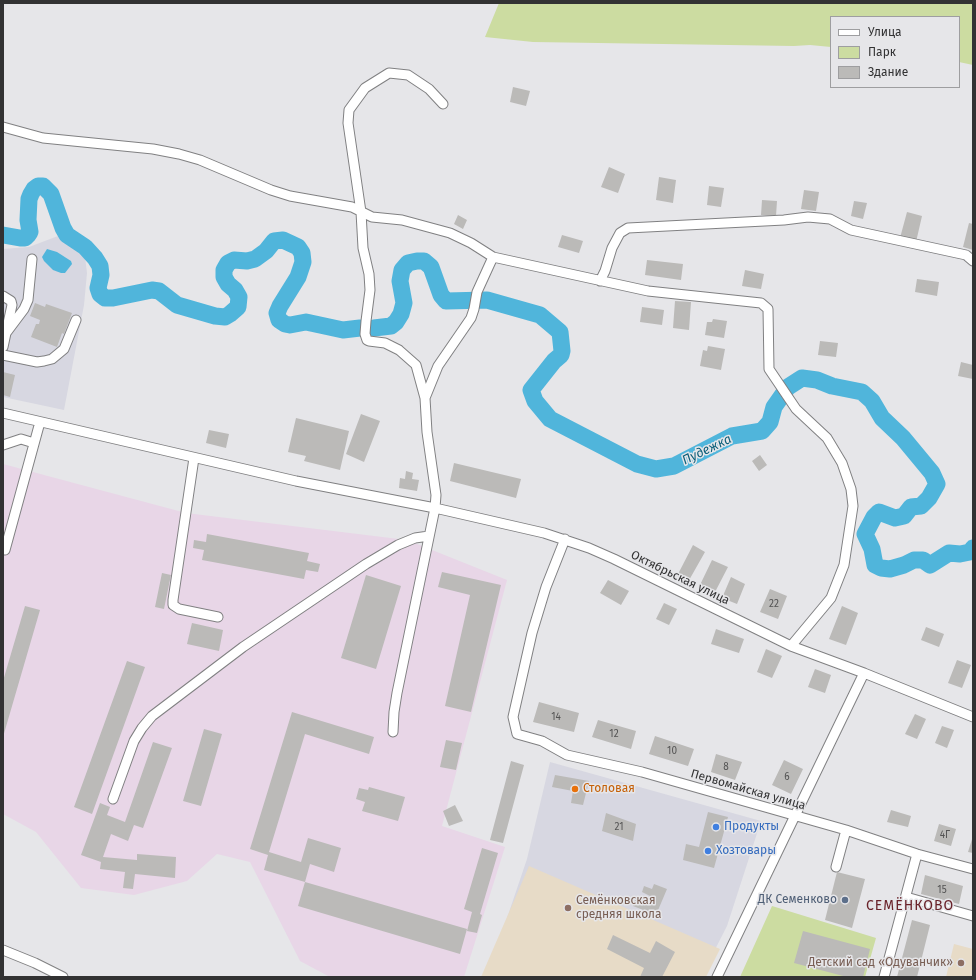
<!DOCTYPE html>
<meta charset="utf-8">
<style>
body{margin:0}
#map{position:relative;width:976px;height:980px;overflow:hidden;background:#e6e6e9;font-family:"Fira Sans",sans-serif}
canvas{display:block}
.frame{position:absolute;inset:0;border:4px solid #323233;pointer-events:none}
.legend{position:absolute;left:830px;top:16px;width:130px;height:72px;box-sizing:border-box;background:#e6e6e9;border:1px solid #9e9ea0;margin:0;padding:5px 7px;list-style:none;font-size:12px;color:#323233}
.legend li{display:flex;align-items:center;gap:8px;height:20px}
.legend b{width:20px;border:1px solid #9e9ea0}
</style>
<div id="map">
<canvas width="976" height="980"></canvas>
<div class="frame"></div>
<ul class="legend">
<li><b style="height:5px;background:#fff"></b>Улица</li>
<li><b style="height:11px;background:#ccdca1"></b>Парк</li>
<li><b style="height:11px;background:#bbbab8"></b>Здание</li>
</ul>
</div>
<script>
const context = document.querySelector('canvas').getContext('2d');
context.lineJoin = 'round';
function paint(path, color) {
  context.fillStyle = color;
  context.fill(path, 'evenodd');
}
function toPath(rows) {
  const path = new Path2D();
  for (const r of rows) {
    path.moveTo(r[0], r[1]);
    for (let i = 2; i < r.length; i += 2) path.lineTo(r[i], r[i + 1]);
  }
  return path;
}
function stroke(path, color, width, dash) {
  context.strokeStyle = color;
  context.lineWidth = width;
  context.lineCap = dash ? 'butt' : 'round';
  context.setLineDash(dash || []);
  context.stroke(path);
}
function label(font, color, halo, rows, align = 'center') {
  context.font = font + ' "Fira Sans",sans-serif';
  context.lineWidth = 3;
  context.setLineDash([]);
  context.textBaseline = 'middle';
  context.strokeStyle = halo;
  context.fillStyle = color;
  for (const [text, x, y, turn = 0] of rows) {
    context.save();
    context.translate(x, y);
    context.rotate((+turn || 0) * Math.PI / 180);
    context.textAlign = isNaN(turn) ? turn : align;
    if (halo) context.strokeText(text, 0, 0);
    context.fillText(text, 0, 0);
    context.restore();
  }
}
paint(toPath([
 [58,236,85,257,87,273,84,305,64,410,3,397,3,249,29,247],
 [550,762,761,821,727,926,701,977,487,977,527,859]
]), '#d7d7e1');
paint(toPath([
 [3,464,186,513,407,540,507,580,442,826,505,847,464,977,330,977,300,961,250,862,217,854,187,881,134,895,81,888,36,832,3,814]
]), '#e8d6e7');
paint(toPath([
 [529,866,720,949,706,977,481,977],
 [954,944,973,949,973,977,946,977]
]), '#e7dbc7');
paint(toPath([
 [499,3,973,3,973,65,959,62,959,17,831,17,831,47,810,45,794,46,533,42,485,37],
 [772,906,876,938,865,977,740,977]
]), '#ccdca1');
paint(toPath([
 [47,249,57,252,71,261,72,264,65,273,61,273,53,270,44,261,42,257]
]), '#50b5db');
stroke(toPath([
 [3,235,20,238,25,238,28,235,30,232,28,220,29,199,31,194,34,189,38,186,43,186,51,194,63,228,67,235,85,247,95,258,100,266,101,275,98,288,100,294,105,298,113,298,152,290,159,291,177,305,215,316,225,317,230,314,238,307,239,297,235,290,228,284,224,277,224,270,228,263,234,260,247,261,255,259,266,251,274,241,283,240,298,247,302,253,303,262,298,277,280,306,277,313,279,320,285,324,290,325,306,322,343,330,360,328],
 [374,328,391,326,396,322,401,314,404,303,400,281,402,270,408,263,417,261,424,261,431,267,441,295,446,301,487,300,540,315,560,332,562,351,561,355,554,361,531,390,535,401,550,419,637,464,656,469,674,466,732,436,762,431,770,422,774,407,788,387,802,378,817,380,832,386,862,392,872,401,882,418,903,438,932,473,937,484,929,498,921,506,911,507,904,516,895,518,879,512,874,517,865,534,872,549,875,565,881,568,890,569,904,565,914,560,923,560,930,565,949,553,960,554,970,552,973,548]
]), '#50b5db', 17);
paint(toPath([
 [513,87,530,91,526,106,510,102],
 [609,167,625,174,618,193,601,187],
 [659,177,676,180,673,203,656,200],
 [709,186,724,188,721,207,707,205],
 [804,190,819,192,816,211,801,209],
 [762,200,777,201,776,216,761,215],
 [854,201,867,203,863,219,851,216],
 [907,212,922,216,916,242,900,238],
 [458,215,467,220,463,229,454,224],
 [969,223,973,224,973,250,963,247],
 [562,235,583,241,579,253,558,247],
 [647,260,683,264,681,280,645,275],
 [745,270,764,274,761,289,742,286],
 [917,279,939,282,937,296,915,292],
 [675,301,691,302,689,330,673,328],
 [35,303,45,307,46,304,72,313,64,334,62,333,57,347,31,337,36,324,39,324,40,320,30,316],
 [642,307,664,310,662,325,640,322],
 [713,319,727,321,724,338,705,335,707,322,712,322],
 [820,341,838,343,836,357,818,355],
 [708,346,725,349,721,370,700,366,703,350,707,351],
 [961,362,973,365,973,379,958,376],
 [3,372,15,375,10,397,3,395],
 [361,414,380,421,364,462,346,454],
 [296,418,349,431,340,470,304,461,306,456,288,452],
 [209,430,229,434,226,448,206,443],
 [760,455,767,465,759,471,752,461],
 [454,463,521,479,516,498,450,481],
 [406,471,413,473,412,479,419,480,417,491,399,488,400,478,405,479],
 [207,534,309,553,307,561,320,564,318,572,306,570,304,579,202,560,204,550,193,548,194,540,206,542],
 [693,545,705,552,688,582,677,576],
 [712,560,728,567,714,594,699,587],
 [442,572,501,585,471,712,445,706,470,595,438,587],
 [162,573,171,575,164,609,155,607],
 [366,575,401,586,376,669,341,658],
 [731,577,745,584,737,604,722,598],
 [608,580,629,591,621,605,600,593],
 [770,589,787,596,778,619,760,612],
 [664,603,677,609,669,625,656,619],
 [25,606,40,610,3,737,3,681],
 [842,606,858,613,846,645,829,639],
 [192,623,223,630,219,651,187,644],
 [926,627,944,634,939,647,921,640],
 [716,629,744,639,739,653,711,644],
 [766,649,782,656,772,678,757,672],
 [957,660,971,665,962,688,948,683],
 [127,661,145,667,92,814,74,807],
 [815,669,831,675,825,693,808,687],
 [539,702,579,713,574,732,533,722],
 [292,712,374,737,369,754,305,734,269,852,301,862,308,838,341,848,334,872,310,864,305,882,264,870,268,855,250,849],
 [915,714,926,719,917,739,905,734],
 [598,720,636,731,631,749,592,737],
 [942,726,954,730,947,748,935,743],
 [204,729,222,734,201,806,183,801],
 [655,736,694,749,688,766,649,754],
 [446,740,462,743,456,770,440,767],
 [153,742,172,748,143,828,134,825,128,841,111,834,103,857,137,860,137,854,176,857,175,878,135,874,133,889,123,888,125,872,100,869,101,862,81,855,100,803,110,807,107,815,125,822],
 [716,754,742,762,735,780,711,772],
 [784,760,803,769,791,794,772,785],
 [511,761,524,765,503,843,490,840],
 [555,775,589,781,583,805,571,803,573,791,552,787],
 [369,787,405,797,398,821,362,811,365,802,356,799,359,788,368,790],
 [455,805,463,821,449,826,443,811],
 [891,810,911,816,908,827,887,822],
 [708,812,728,817,714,868,683,860,686,844,699,847],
 [606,813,636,824,633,841,602,831],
 [939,824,956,829,951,846,934,841],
 [973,836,973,853,968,852],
 [482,848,498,853,480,914,482,915,477,933,467,931,472,912,464,909],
 [837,872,865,879,852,928,825,920],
 [925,875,963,886,959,904,921,894],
 [305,882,467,929,460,954,298,906],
 [654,884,667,889,656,915,633,906,636,898,647,903,650,896,642,892,644,886,652,889],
 [912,920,930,925,917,977,897,977],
 [803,931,870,949,863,977,847,977,794,963],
 [613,935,650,953,656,941,675,952,662,977,640,977,644,968,607,949]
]), '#bbbab8');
const minor = toPath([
 [3,127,43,138,153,149,179,154,200,160,271,190,290,196,352,207,372,217,402,220,450,233,471,243,493,257],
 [600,281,605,271,612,248,620,233,628,228,784,220,808,217,830,219,851,230,966,255,973,261],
 [3,296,11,301,12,305,7,328],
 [3,347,6,333,24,309,28,300,32,259],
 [3,355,37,362,44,361,52,359,64,349,76,320],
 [425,398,416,365,399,350,385,343,369,341,367,340,365,334,366,321,370,290,369,274,363,248,361,212,348,123,349,110,365,88,389,73,408,75,429,89,443,104],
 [3,413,296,481,435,508,544,533,589,548,614,559,791,646,864,673,973,717],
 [3,445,21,439,34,443],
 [194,458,173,600,173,605,179,609,218,617],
 [565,539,546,587,532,633,513,717,517,734,542,741,567,755,642,772,846,830,917,854,973,869],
 [5,550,40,422],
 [393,732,394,712,397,693,435,508,436,495,427,432,425,398,438,366,471,318,474,309,477,292,493,257,648,291,761,303,768,309,769,369,796,409,827,438,842,463,851,489,853,506,844,565,831,598,791,646],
 [113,799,134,741,142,728,152,716,243,647,366,564,398,545,415,538,429,536],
 [836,867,846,830],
 [906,897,973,916],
 [3,950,35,963,63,977],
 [717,977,864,673],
 [884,977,917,854]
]);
stroke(minor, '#808082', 11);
stroke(minor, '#fff', 9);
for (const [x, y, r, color] of [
 [575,789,4,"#e8710a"],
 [716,827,4,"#3f7fe0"],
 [708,851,4,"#3f7fe0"],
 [845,900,4,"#5c6f8a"],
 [568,908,4,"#8d6e63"],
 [961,963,4,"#8d6e63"]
]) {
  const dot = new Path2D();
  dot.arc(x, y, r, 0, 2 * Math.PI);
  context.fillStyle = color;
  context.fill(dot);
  stroke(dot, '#e6e6e9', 1.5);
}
label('10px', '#545454', null, [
 ["22",774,604],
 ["14",556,717],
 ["12",614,734],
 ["10",672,751],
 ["8",726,767],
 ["6",787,777],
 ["21",619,827],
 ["4Г",945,835],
 ["15",942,890]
]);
label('12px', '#323233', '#e6e6e9', [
 ["Октябрьская улица",680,578,26],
 ["Первомайская улица",748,790,16]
]);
label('12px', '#c56008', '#e6e6e9', [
 ["Столовая",583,789]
], 'left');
label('12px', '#366cbe', '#e6e6e9', [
 ["Продукты",724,827],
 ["Хозтовары",716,851]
], 'left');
label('12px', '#4e5e75', '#e6e6e9', [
 ["ДК Семенково",837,900]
], 'right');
label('12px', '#785e54', '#e6e6e9', [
 ["Семёнковская",576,901],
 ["средняя школа",576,915],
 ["Детский сад «Одуванчик»",953,963,"right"]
], 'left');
label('italic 13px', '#0b5e79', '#e6e6e9', [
 ["Пудежка",707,450,-26]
]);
context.letterSpacing = '1px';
label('14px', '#69232a', '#e6e6e9', [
 ["СЕМЁНКОВО",910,906]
]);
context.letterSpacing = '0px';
</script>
